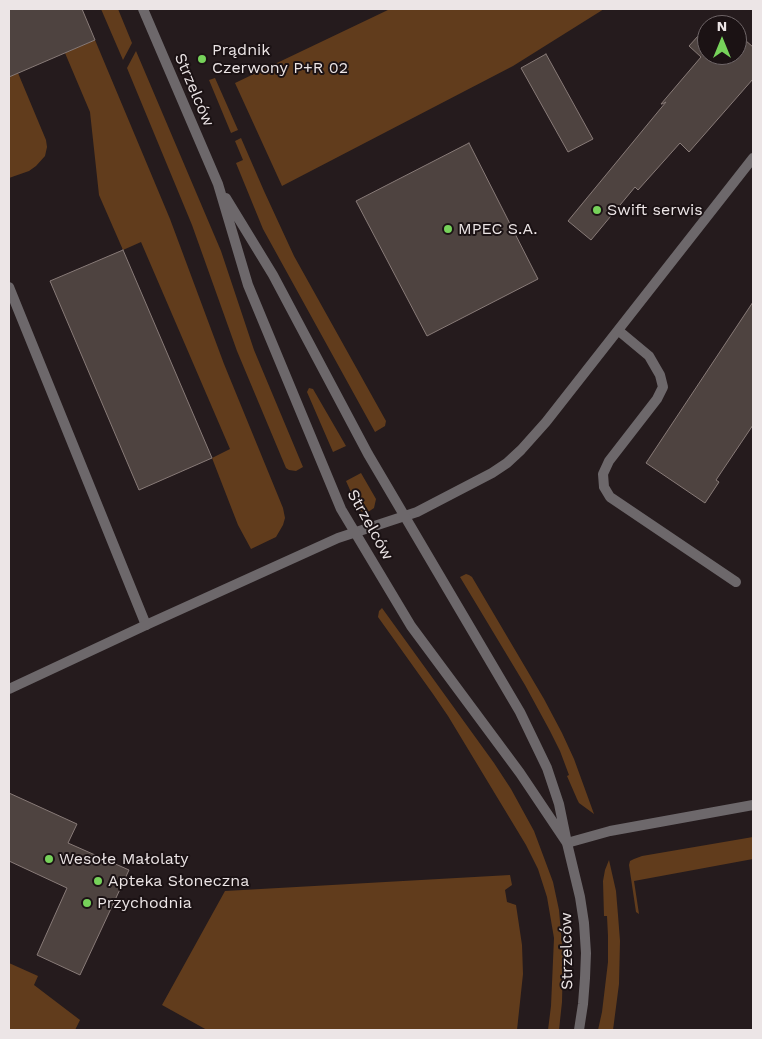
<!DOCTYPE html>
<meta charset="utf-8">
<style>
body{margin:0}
#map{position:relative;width:762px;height:1039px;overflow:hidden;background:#251b1d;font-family:"Work Sans",sans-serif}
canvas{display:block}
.frame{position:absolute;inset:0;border:10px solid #ece5e6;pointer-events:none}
.north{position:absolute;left:697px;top:15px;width:50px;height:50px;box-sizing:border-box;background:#1b1214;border:1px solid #6f6668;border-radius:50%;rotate:0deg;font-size:14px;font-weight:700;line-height:20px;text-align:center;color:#ece5e6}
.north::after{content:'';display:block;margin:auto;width:18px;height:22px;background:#76d25a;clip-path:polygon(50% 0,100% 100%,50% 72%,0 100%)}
</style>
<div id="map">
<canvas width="762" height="1039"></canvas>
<div class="frame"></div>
<div class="north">N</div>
</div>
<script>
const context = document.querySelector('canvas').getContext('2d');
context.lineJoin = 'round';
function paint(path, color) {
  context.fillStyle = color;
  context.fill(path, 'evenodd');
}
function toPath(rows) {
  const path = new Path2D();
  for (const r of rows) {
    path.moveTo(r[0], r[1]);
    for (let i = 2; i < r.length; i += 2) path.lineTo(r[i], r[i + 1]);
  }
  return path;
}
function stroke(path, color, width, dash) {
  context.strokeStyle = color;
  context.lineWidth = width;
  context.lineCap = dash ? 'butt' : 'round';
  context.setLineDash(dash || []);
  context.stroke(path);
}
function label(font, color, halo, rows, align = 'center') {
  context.font = font + ' "Work Sans",sans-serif';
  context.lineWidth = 4;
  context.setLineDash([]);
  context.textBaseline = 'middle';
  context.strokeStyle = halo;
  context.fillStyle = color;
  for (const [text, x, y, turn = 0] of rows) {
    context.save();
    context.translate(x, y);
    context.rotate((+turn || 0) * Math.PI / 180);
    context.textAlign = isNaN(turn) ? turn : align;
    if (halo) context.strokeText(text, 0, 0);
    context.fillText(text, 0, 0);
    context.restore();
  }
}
paint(toPath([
 [101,9,118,9,132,43,123,60],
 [390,9,604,9,513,66,282,186,235,83],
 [95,40,170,219,224,364,283,508,285,518,283,525,276,537,251,549,238,525,212,458,230,449,141,242,123,250,99,195,90,112,65,53],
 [136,51,221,251,254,350,303,467,296,471,289,470,286,468,237,351,192,225,127,68],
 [18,73,46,140,47,147,45,156,36,166,29,171,9,178,9,77],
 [215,78,238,130,231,133,209,80],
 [241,138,264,191,294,256,386,421,385,426,375,432,263,229,236,163,243,160,235,141],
 [309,388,313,389,346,446,333,452,307,392],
 [361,473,376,499,374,508,368,512,363,512,359,510,346,481],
 [466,574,469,575,472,577,544,699,562,733,574,759,594,814,579,803,577,799,567,776,569,775,560,751,550,731,525,685,460,577],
 [382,608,494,763,511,789,534,831,553,882,559,910,563,956,562,1002,559,1030,548,1030,551,1006,554,938,547,897,538,869,526,845,448,716,433,694,378,617,379,611],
 [753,837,753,859,634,881,639,914,636,912,629,865,630,861,634,859,642,856],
 [609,860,616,891,618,915,620,941,619,984,613,1030,598,1030,602,1012,608,962,608,936,607,916,604,916,603,881,605,870],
 [510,875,512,885,505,890,507,902,516,905,522,945,523,974,517,1030,207,1030,162,1005,225,891],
 [9,963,38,976,34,985,80,1020,75,1030,9,1030]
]), '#613c1c');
const building = toPath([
 [9,9,82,9,95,40,9,77,9,9],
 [707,26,707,55,737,55,737,33,753,47,753,79,689,152,680,143,638,190,635,187,591,240,568,221,666,102,662,104,661,104,701,57,689,46,707,26],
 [546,54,593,139,568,152,521,68,546,54],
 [469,143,538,279,427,336,356,201,469,143],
 [123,250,212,458,139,490,50,281,123,250],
 [753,302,753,425,716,480,719,482,705,503,646,463,753,302],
 [9,793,77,824,68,843,129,870,80,975,37,955,67,888,9,861,9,793]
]);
paint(building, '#4e4340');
stroke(building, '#887b78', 1);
stroke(toPath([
 [9,287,146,625],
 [619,331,649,356,660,375,663,387,657,399,609,461,603,474,604,487,610,497,736,582],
 [567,843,610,831,753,805]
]), '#6d686b', 10);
stroke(toPath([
 [9,689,146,625,338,538,417,512,492,473,507,463,521,450,546,422,753,158]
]), '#6d686b', 10);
stroke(toPath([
 [143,9,218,184,248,285,341,509,411,626,520,773,567,843],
 [226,198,273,275,368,454,520,712,547,768,559,804,567,843,580,897,584,923,586,953,585,978,583,1004,579,1030]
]), '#6d686b', 10);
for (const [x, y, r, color] of [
 [202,59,5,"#76d25a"],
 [597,210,5,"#76d25a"],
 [448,229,5,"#76d25a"],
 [49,859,5,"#76d25a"],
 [98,881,5,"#76d25a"],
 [87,903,5,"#76d25a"]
]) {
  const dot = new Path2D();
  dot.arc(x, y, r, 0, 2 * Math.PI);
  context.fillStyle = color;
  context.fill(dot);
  stroke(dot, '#1b1214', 2);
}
label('16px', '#ece5e6', '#1b1214', [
 ["Prądnik",212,50],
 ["Czerwony P+R 02",212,68],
 ["Swift serwis",607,210],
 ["MPEC S.A.",458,229],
 ["Wesołe Małolaty",59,859],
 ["Apteka Słoneczna",108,881],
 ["Przychodnia",97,903]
], 'left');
label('16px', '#ece5e6', '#1b1214', [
 ["Strzelców",194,90,67],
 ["Strzelców",370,525,61],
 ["Strzelców",567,951,-91]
]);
</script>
